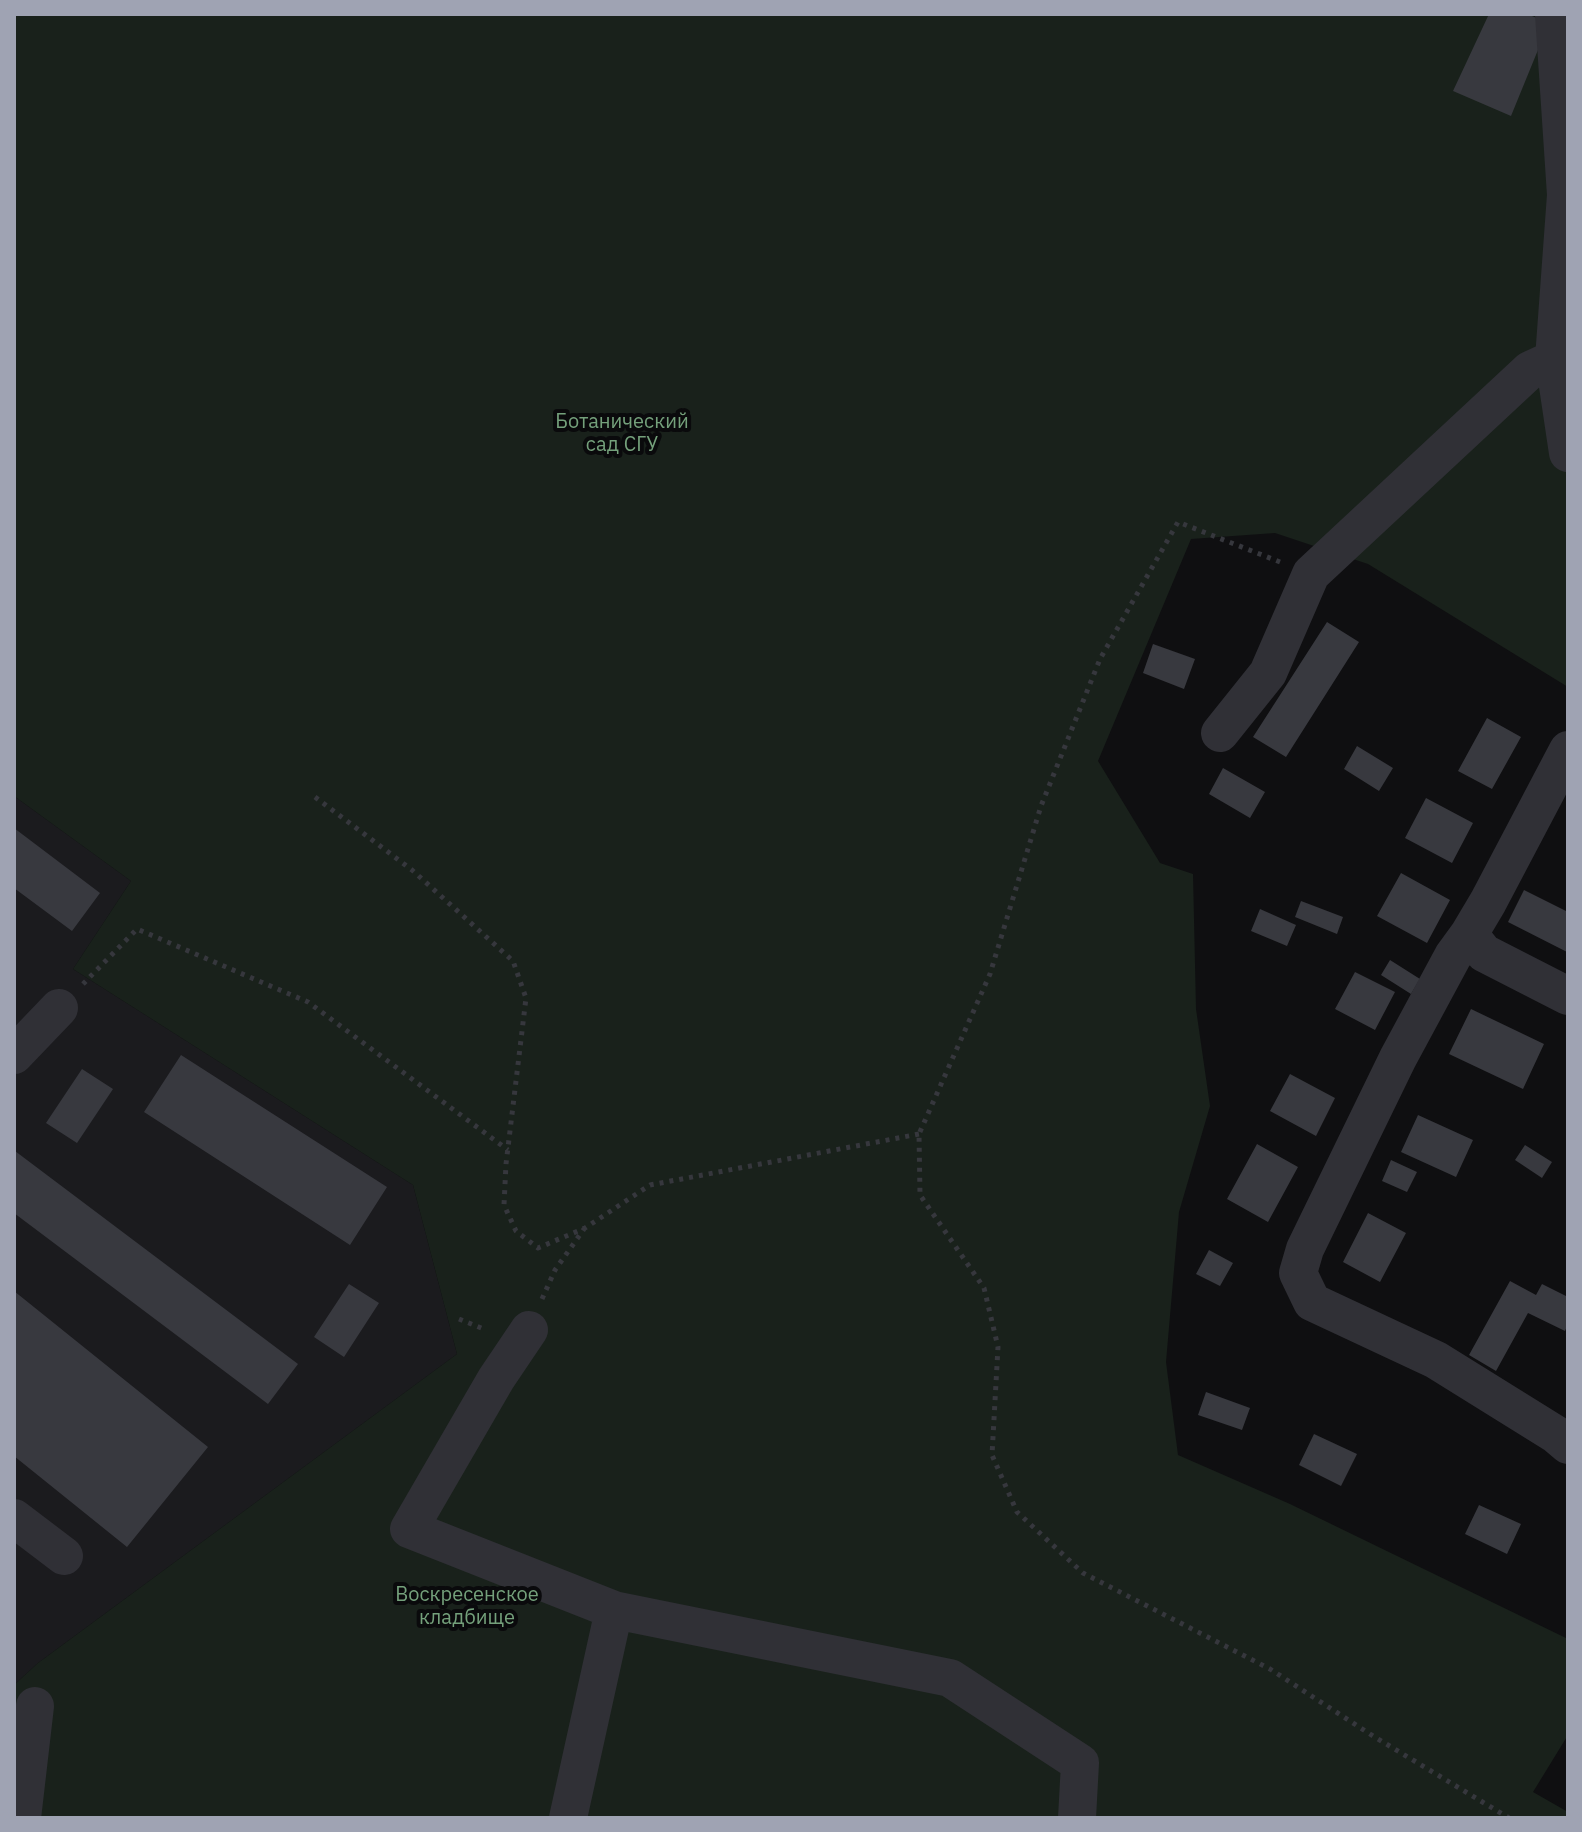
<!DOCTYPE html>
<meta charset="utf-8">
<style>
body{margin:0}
#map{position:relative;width:1582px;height:1832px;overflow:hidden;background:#0f0f11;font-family:"IBM Plex Sans",sans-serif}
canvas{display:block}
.frame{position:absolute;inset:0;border:16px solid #9fa3b3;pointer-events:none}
</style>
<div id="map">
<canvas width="1582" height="1832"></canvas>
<div class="frame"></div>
</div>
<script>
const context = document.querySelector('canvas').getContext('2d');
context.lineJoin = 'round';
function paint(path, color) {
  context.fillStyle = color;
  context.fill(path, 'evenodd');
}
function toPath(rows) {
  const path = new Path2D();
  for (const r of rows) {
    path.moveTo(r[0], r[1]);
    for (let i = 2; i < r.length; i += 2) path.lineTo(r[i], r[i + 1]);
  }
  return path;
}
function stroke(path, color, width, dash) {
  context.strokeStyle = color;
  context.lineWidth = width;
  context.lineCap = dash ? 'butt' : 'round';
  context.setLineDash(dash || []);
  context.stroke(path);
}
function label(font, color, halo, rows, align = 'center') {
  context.font = font + ' "IBM Plex Sans",sans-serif';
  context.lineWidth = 8;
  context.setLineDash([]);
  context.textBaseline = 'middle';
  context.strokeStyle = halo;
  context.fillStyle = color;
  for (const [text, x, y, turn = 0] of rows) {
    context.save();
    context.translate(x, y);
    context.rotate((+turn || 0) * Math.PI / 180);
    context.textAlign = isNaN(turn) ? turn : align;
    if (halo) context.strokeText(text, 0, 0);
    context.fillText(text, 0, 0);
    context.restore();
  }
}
paint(toPath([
 [14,796,131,881,73,969,413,1185,457,1354,38,1663,14,1685]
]), '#1b1b1e');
paint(toPath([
 [14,14,1568,14,1568,687,1368,564,1275,533,1191,539,1098,761,1160,863,1193,874,1196,1009,1210,1106,1179,1212,1166,1362,1178,1455,1290,1504,1568,1639,1568,1735,1533,1792,1568,1812,1568,1818,14,1818,14,1685,38,1663,457,1354,413,1185,73,969,131,881,14,796]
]), '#19211b');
paint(toPath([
 [1489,14,1527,14,1549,23,1511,116,1453,91],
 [1327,622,1359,642,1286,757,1253,737],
 [1153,644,1195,659,1184,689,1143,673],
 [1487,718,1521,737,1492,789,1458,771],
 [1357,746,1393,768,1379,791,1344,769],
 [1223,768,1265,792,1250,818,1209,794],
 [1426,798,1473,823,1452,863,1405,838],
 [14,828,100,893,72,931,14,888],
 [1401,873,1450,900,1427,943,1377,916],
 [1524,890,1568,912,1567,952,1508,922],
 [1301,901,1343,917,1337,934,1295,917],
 [1260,909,1296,925,1287,946,1251,931],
 [1390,960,1420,979,1411,994,1381,975],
 [1355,972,1395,992,1375,1030,1335,1009],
 [1471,1009,1544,1044,1523,1089,1449,1054],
 [181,1055,387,1187,350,1245,144,1112],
 [82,1069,113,1089,77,1143,46,1123],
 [1290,1074,1335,1098,1316,1136,1270,1111],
 [1418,1115,1473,1140,1456,1177,1401,1152],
 [1257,1144,1298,1167,1268,1222,1227,1199],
 [1525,1145,1552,1162,1542,1178,1515,1160],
 [15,1151,298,1364,268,1404,14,1213],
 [1391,1160,1417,1172,1407,1192,1382,1181],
 [1368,1213,1406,1233,1380,1282,1343,1262],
 [1209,1250,1233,1263,1220,1286,1196,1274],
 [1510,1281,1536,1295,1542,1284,1568,1297,1568,1324,1565,1331,1528,1313,1496,1371,1469,1355],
 [349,1284,379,1303,344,1357,314,1337],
 [14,1291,208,1447,127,1547,14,1456],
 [1206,1392,1250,1408,1242,1430,1198,1415],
 [1314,1434,1357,1454,1341,1486,1299,1465],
 [1479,1505,1521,1524,1507,1554,1465,1534]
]), '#38393f');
stroke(toPath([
 [1280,562,1178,522,1100,659,1041,806,990,974,919,1134,920,1195,984,1288,998,1347,992,1455,1017,1512,1083,1573,1270,1669,1373,1736,1509,1818],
 [315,797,412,870,513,961,526,998,506,1164,504,1205,516,1231,538,1248,585,1228,650,1185,919,1134],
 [83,984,137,929,308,1002,508,1150],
 [542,1299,555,1270,584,1229],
 [459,1319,486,1330]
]), '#36373d', 5, [4, 6]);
stroke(toPath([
 [1554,14,1566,195,1554,359,1568,453],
 [1220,733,1268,673,1311,574,1530,370,1554,359],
 [1568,750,1488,902,1469,934,1453,956,1398,1058,1305,1249,1298,1273,1312,1302,1436,1360,1555,1434,1568,1445],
 [1469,934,1484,953,1568,996],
 [14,1055,59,1008],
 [529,1330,496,1379,409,1529,614,1610,568,1818],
 [14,1518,64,1556],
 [614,1610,950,1678,1080,1763,1077,1818],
 [22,1818,35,1706]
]), '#303036', 38);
label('20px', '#74a07b', '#0a0a0c', [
 ["Ботанический",622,422],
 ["сад СГУ",622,445],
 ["Воскресенское",467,1595],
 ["кладбище",467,1618]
]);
</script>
